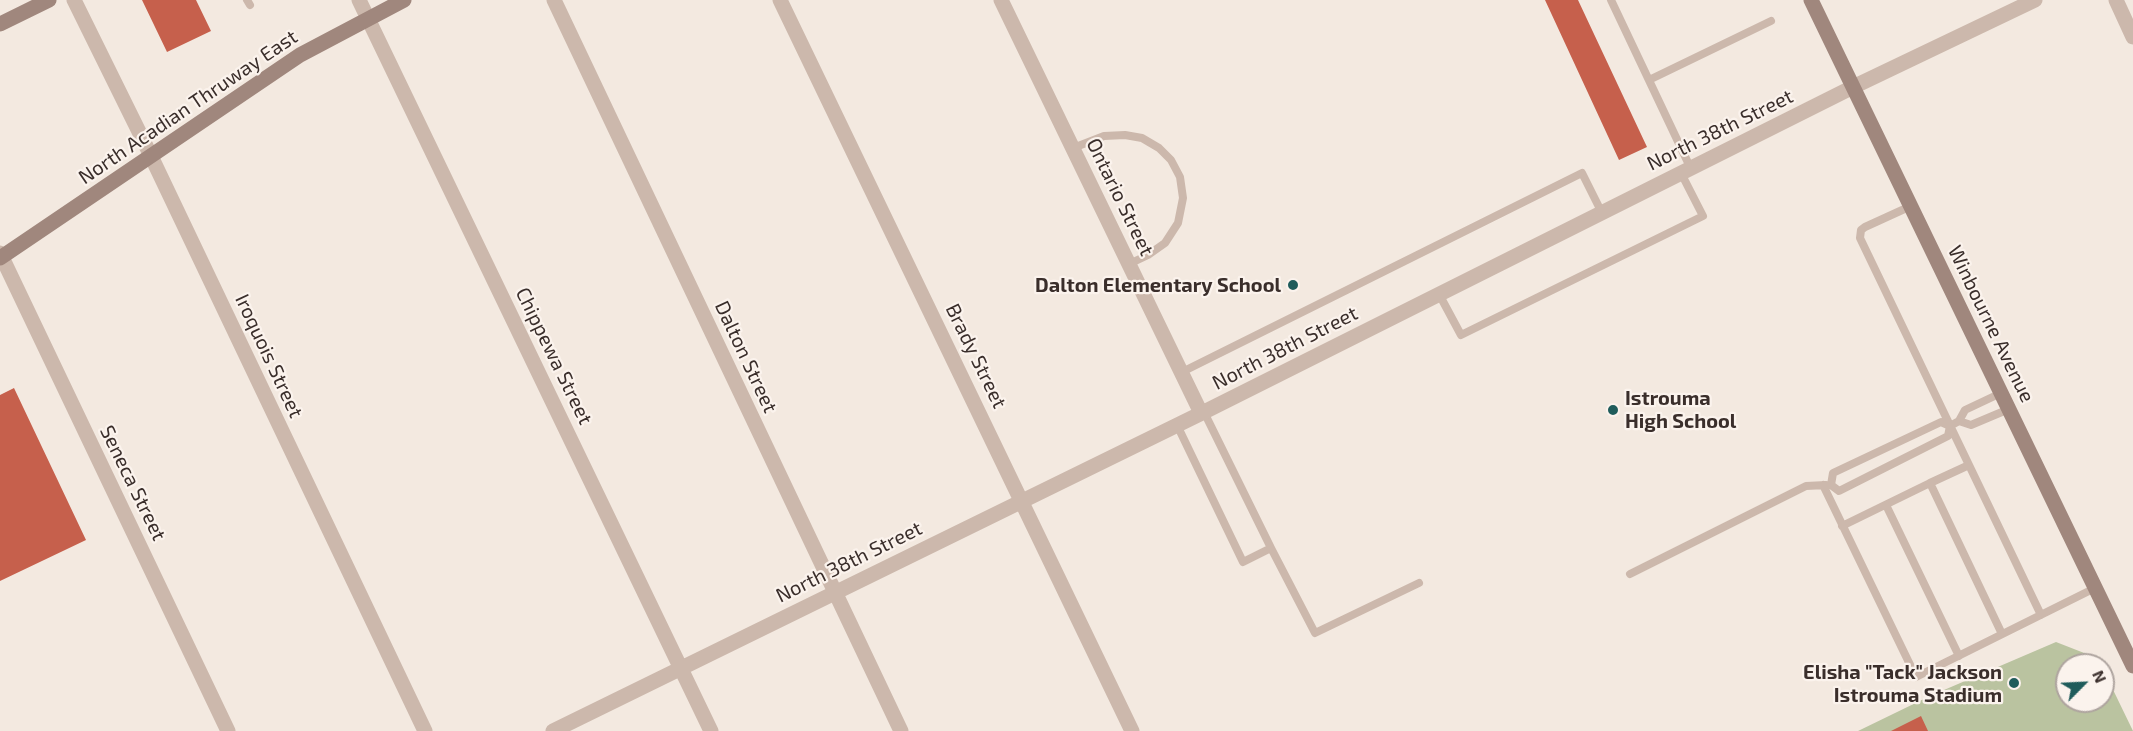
<!DOCTYPE html>
<style>
body{margin:0}
#map{position:relative;width:2133px;height:731px;overflow:hidden;background:#f3e9e0;font-family:"Exo 2",sans-serif}
canvas{display:block}
.north{position:absolute;left:2055px;top:653px;width:60px;height:60px;box-sizing:border-box;background:#fbf3ed;border:2px solid #aea49f;border-radius:50%;rotate:66deg;font-size:16px;font-weight:700;line-height:24px;text-align:center;color:#3a2e2b}
.north::after{content:'';display:block;margin:auto;width:21px;height:27px;background:#1f5c5b;clip-path:polygon(50% 0,100% 100%,50% 72%,0 100%)}
</style>
<div id="map">
<canvas width="2133" height="731"></canvas>
<div class="north">N</div>
</div>
<script>
const context = document.querySelector('canvas').getContext('2d');
context.lineJoin = 'round';
function paint(path, color) {
  context.fillStyle = color;
  context.fill(path, 'evenodd');
}
function toPath(rows) {
  const path = new Path2D();
  for (const r of rows) {
    path.moveTo(r[0], r[1]);
    for (let i = 2; i < r.length; i += 2) path.lineTo(r[i], r[i + 1]);
  }
  return path;
}
function stroke(path, color, width, dash) {
  context.strokeStyle = color;
  context.lineWidth = width;
  context.lineCap = dash ? 'butt' : 'round';
  context.setLineDash(dash || []);
  context.stroke(path);
}
function label(font, color, halo, rows, align = 'center') {
  context.font = font + ' "Exo 2",sans-serif';
  context.lineWidth = 4.5;
  context.setLineDash([]);
  context.textBaseline = 'middle';
  context.strokeStyle = halo;
  context.fillStyle = color;
  for (const [text, x, y, turn = 0] of rows) {
    context.save();
    context.translate(x, y);
    context.rotate((+turn || 0) * Math.PI / 180);
    context.textAlign = isNaN(turn) ? turn : align;
    if (halo) context.strokeText(text, 0, 0);
    context.fillText(text, 0, 0);
    context.restore();
  }
}
paint(toPath([
 [2056,642,2097,658,2101,665,2067,665,2067,701,2103,701,2103,669,2133,731,1858,731,1930,696]
]), '#bac3a0');
paint(toPath([
 [142,0,196,0,211,31,167,52],
 [1545,0,1578,0,1647,147,1619,160],
 [14,388,86,540,0,581,0,395],
 [1921,716,1928,731,1891,731]
]), '#c6604c');
stroke(toPath([
 [247,0,250,5],
 [1611,0,1691,169],
 [1649,80,1771,21],
 [1073,148,1104,136,1125,135,1142,138,1159,148,1171,160,1180,177,1183,198,1178,223,1165,243,1148,255,1129,264],
 [1911,206,1865,227,1861,230,1860,238,2041,615],
 [1439,294,1461,335,1703,216,1681,173],
 [1182,372,1582,173,1602,213],
 [2001,393,1965,410,1959,421,1971,425,2009,409],
 [1177,425,1243,562,1271,548,1204,412],
 [1950,426,1948,436,1839,491,1831,485,1833,473,1941,422,1950,426,1959,421],
 [1969,465,1930,483,2002,634],
 [1823,485,1916,677,2095,588],
 [1886,505,1959,656],
 [1842,526,1930,483],
 [1271,548,1315,633,1419,583],
 [1630,574,1806,486,1826,485]
]), '#ccb8ac', 8);
stroke(toPath([
 [74,0,151,156,425,731],
 [359,0,711,731],
 [554,0,901,731],
 [780,0,1132,731],
 [1001,0,1201,413],
 [2116,0,2133,37],
 [0,253,228,731],
 [553,731,1204,412,1853,87,2035,0]
]), '#ccb8ac', 15);
stroke(toPath([
 [1811,0,2133,666],
 [0,24,49,0],
 [0,258,300,55,404,0]
]), '#a0877d', 15);
for (const [x, y, r, color] of [
 [1293,285,6,"#1f5c5b"],
 [1613,410,6,"#1f5c5b"],
 [2014,683,6,"#1f5c5b"]
]) {
  const dot = new Path2D();
  dot.arc(x, y, r, 0, 2 * Math.PI);
  context.fillStyle = color;
  context.fill(dot);
  stroke(dot, '#fbf3ed', 2);
}
label('20px', '#3a2e2b', '#fbf3ed', [
 ["North Acadian Thruway East",188,107,-34],
 ["North 38th Street",1720,130,-26],
 ["Ontario Street",1120,197,64],
 ["Winbourne Avenue",1991,324,64],
 ["North 38th Street",1285,348,-27],
 ["Iroquois Street",269,356,65],
 ["Chippewa Street",554,356,64],
 ["Brady Street",976,356,64],
 ["Dalton Street",746,357,65],
 ["Seneca Street",133,483,64],
 ["North 38th Street",849,562,-26]
]);
label('bold 20px', '#3a2e2b', '#fbf3ed', [
 ["Dalton Elementary School",1281,285],
 ["Istrouma",1625,398,"left"],
 ["High School",1625,421,"left"],
 ["Elisha \"Tack\" Jackson",2002,672],
 ["Istrouma Stadium",2002,695]
], 'right');
</script>
